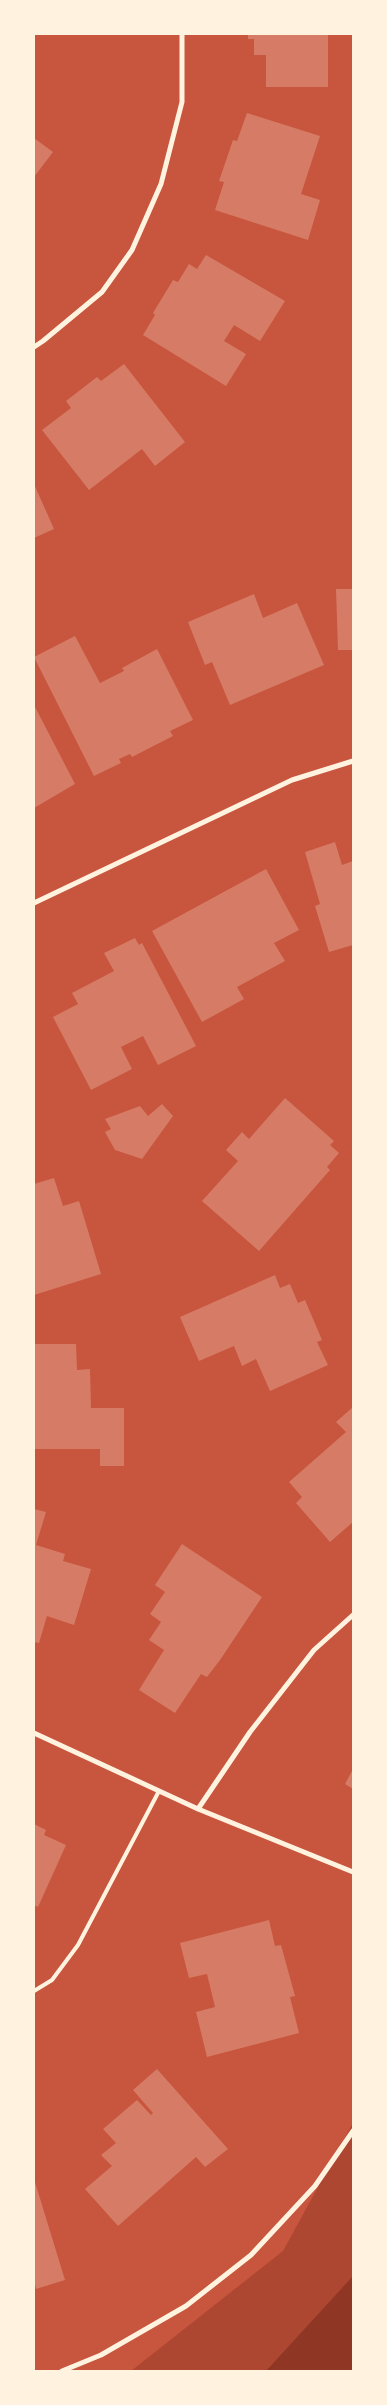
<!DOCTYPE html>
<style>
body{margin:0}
#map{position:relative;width:387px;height:2405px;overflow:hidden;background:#c8553d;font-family:"Noto Sans",sans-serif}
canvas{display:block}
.frame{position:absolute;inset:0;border:35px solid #fff3e0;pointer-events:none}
</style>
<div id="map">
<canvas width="387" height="2405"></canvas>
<div class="frame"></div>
</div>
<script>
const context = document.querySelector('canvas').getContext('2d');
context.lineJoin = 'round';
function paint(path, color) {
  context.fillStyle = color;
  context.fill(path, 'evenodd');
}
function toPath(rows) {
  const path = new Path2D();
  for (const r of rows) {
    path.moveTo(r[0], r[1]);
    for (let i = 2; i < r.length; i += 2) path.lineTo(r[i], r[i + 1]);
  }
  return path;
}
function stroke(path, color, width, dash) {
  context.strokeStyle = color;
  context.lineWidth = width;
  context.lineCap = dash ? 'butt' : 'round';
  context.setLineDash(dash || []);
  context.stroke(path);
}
paint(toPath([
 [353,2123,353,2371,131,2371,283,2251]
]), '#ae4732');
paint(toPath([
 [353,2276,352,2371,266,2371]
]), '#8f3625');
paint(toPath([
 [248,34,328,34,328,87,266,87,266,55,254,55,254,39,248,39],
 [247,113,320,136,301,194,320,200,308,240,215,210,224,182,219,181,233,140,237,141],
 [34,138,53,152,34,177],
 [206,255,285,301,260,341,234,325,224,341,246,354,226,386,143,335,155,315,153,313,173,280,178,282,189,264,197,269],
 [124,364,185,442,155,466,142,449,89,490,42,430,71,408,66,401,97,377,101,381],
 [34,484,54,529,34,538],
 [336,589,353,589,353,650,338,650],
 [254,594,263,618,297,603,324,665,230,705,212,662,205,665,188,622],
 [75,636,100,683,124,671,122,668,157,649,193,720,170,731,173,736,132,757,130,754,119,759,121,763,94,776,34,657],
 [34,705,75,784,34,808],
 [335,842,342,865,353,861,353,945,329,952,315,906,320,904,305,852],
 [266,869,299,930,274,943,285,961,237,987,244,999,202,1022,152,931],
 [135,938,139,945,142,943,196,1046,158,1065,143,1036,121,1047,132,1069,91,1090,53,1017,78,1004,72,993,114,971,104,953],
 [285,1098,334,1141,330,1145,339,1153,327,1167,330,1170,259,1251,202,1201,238,1161,226,1150,242,1132,249,1139],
 [162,1104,173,1116,142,1159,115,1150,105,1132,111,1129,105,1119,140,1106,148,1116],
 [54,1178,63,1206,79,1201,101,1274,34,1295,34,1184],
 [275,1275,280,1288,290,1284,298,1303,305,1300,322,1340,317,1342,328,1365,270,1391,256,1359,242,1366,234,1346,199,1361,180,1317],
 [34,1344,76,1344,77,1370,90,1369,91,1408,124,1408,124,1466,100,1466,100,1449,34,1449],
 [353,1407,353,1522,330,1542,296,1503,302,1497,289,1482,346,1432,336,1422],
 [34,1509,46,1512,36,1545,65,1554,63,1561,91,1569,74,1625,47,1616,39,1643,34,1642],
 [182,1544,262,1597,220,1660,207,1677,201,1674,175,1713,139,1690,164,1650,149,1640,161,1622,150,1614,165,1592,155,1585],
 [353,1769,353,1789,345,1784],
 [34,1824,46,1830,44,1835,66,1845,38,1907,34,1905],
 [269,1920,275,1946,281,1945,295,1996,290,1997,299,2033,207,2057,196,2012,215,2007,207,1974,189,1978,180,1943],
 [157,2069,228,2149,205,2167,196,2157,118,2226,85,2189,112,2166,101,2155,116,2143,103,2129,137,2100,151,2115,153,2113,133,2090],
 [34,2179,65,2280,36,2289,34,2280]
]), '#d67c66');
stroke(toPath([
 [34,1991,52,1980,78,1945,159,1791]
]), '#fff3e0', 4);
stroke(toPath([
 [34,347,43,341,102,292,132,250,161,184,182,102,182,34],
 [34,903,292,780,353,761],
 [34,1733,198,1809,353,1872],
 [198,1809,250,1732,314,1650,353,1615],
 [62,2371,101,2355,186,2306,251,2255,315,2186,353,2131]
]), '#fff3e0', 5);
</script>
